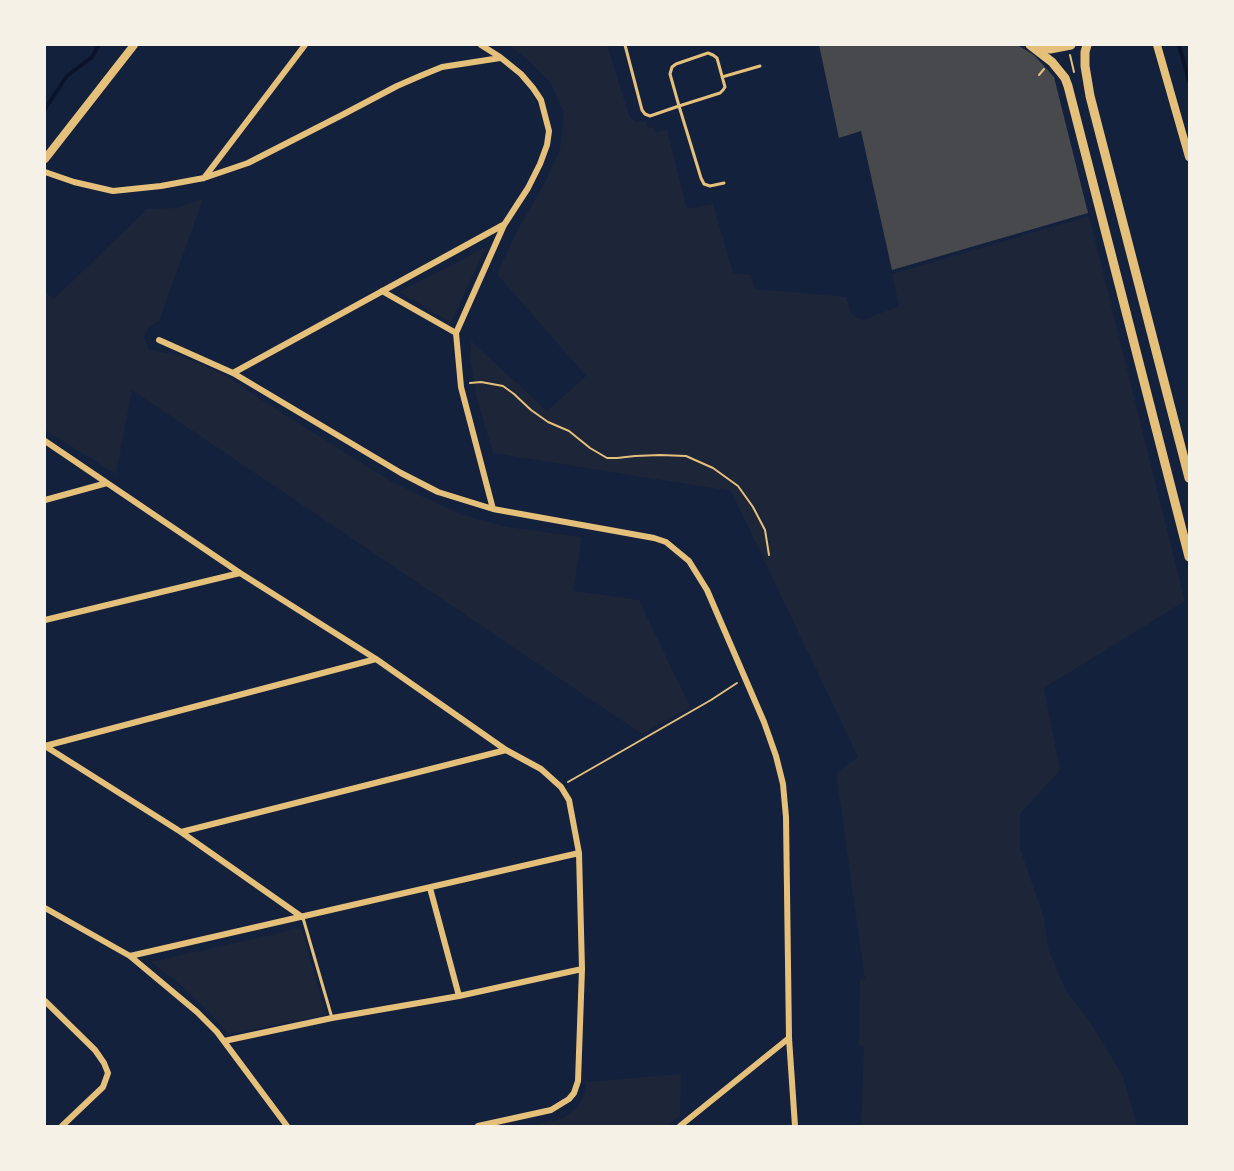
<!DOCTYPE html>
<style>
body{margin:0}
#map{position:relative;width:1234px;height:1171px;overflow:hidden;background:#14213d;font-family:Mulish,sans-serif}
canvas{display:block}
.frame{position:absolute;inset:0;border:46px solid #f6f1e7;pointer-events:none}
</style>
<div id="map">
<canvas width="1234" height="1171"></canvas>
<div class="frame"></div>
</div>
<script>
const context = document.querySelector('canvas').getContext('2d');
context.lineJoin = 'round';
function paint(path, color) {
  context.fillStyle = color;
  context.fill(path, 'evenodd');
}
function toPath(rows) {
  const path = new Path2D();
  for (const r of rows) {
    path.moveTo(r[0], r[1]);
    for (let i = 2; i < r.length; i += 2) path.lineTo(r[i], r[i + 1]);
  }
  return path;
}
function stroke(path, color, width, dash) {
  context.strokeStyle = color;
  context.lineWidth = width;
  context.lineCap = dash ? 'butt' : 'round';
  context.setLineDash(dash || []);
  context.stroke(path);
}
paint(toPath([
 [509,45,607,45,629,115,635,122,646,122,648,128,653,127,655,133,667,129,687,209,713,204,733,273,751,275,755,289,846,297,852,315,863,320,899,306,892,274,1089,216,1185,601,1044,688,1060,770,1020,814,1020,848,1044,918,1048,948,1066,991,1090,1022,1123,1076,1137,1126,861,1126,864,1047,859,1045,860,980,865,979,836,773,858,757,731,491,493,453,477,399,470,359,471,341,547,411,586,376,497,274,516,233,544,184,560,150,564,113,550,82,530,62],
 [203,199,159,321,148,328,144,337,149,350,182,356,230,378,266,403,392,482,460,514,507,527,582,537,573,591,639,600,690,707,642,734,132,390,116,474,45,430,45,292,54,299,147,209,176,208],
 [486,247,451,322,399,292],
 [301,928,326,1015,228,1034,210,1013,180,984,151,962],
 [681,1074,680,1115,666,1126,528,1126,561,1119,576,1109,585,1094,586,1082]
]), '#1d2539');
stroke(toPath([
 [1179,45,1189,81],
 [45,109,67,76,92,57,99,45]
]), '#0b132b', 4);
paint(toPath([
 [819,45,1017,45,1034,55,1054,77,1088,213,892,270,861,131,839,138]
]), '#48494c');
stroke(toPath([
 [1070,55,1074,72],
 [1039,75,1044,69],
 [470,383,481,382,503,386,514,394,531,410,548,422,569,431,590,448,607,458,617,458,635,456,660,455,686,456,713,468,738,486,753,507,765,530,769,555],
 [568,782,711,700,737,683]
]), '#e5c07b', 2);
stroke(toPath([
 [625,45,642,110,645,114,650,116,679,106,701,178,704,184,710,186,724,183],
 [708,53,713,55,717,58,725,87,723,90,720,93,679,106,670,74,672,67,676,64,708,53],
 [722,77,760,66],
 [303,918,332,1018]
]), '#e5c07b', 3);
stroke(toPath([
 [481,45,500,57,521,74,533,88,541,100,549,131,547,145,540,164,528,188,504,225,456,333,461,387,493,509,654,538,666,542,689,561,707,590,764,722,776,756,783,784,786,817,789,1038,795,1126],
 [45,172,74,182,113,191,161,186,204,178,248,163,342,115,397,86,420,76,442,67,500,58],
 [204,178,305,45],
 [382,291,456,333],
 [159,340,233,373,401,473,438,492,493,509],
 [233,373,503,225],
 [45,441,240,573,376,659,506,750,541,769,561,787,569,800,579,853,582,969,578,1081,574,1093,569,1099,551,1110,478,1126],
 [45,500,107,483],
 [45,620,240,573],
 [45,746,376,659],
 [45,746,181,832,302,917],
 [181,832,506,750],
 [430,888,459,996],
 [45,908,130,956,197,1012,217,1032,287,1126],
 [130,956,579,853],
 [45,1001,95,1050,104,1063,108,1073,103,1087,62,1126],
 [224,1041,332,1018,459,996,582,969],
 [680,1126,789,1038]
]), '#e5c07b', 6);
stroke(toPath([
 [1157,45,1189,157],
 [45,159,134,45]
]), '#e5c07b', 8);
stroke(toPath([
 [1030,45,1052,62,1065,78,1068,86,1189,557],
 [1034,45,1050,49,1071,45],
 [1087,45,1085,52,1085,66,1090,96,1189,478]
]), '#e5c07b', 9);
</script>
